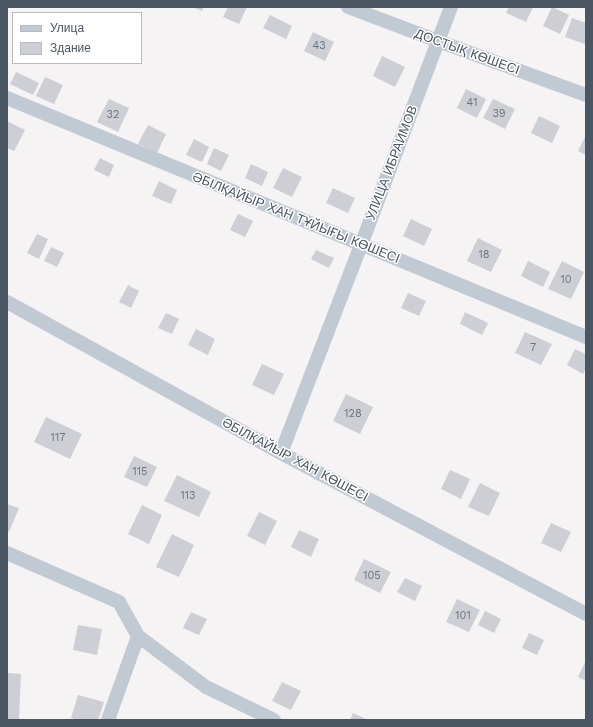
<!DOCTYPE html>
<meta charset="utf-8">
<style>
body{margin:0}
#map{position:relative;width:593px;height:727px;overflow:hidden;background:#f5f3f3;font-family:"Work Sans",sans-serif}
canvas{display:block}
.frame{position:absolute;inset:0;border:8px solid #4a5661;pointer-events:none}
.legend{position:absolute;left:12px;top:12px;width:130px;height:52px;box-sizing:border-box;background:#fff;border:1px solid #b7bbc0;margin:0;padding:5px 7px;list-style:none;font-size:12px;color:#4a5661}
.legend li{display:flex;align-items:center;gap:8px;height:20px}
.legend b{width:20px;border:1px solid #b7bbc0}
</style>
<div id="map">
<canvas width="593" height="727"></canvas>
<div class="frame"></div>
<ul class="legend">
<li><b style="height:5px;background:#c1cad2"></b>Улица</li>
<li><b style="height:11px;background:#cdcfd5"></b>Здание</li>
</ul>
</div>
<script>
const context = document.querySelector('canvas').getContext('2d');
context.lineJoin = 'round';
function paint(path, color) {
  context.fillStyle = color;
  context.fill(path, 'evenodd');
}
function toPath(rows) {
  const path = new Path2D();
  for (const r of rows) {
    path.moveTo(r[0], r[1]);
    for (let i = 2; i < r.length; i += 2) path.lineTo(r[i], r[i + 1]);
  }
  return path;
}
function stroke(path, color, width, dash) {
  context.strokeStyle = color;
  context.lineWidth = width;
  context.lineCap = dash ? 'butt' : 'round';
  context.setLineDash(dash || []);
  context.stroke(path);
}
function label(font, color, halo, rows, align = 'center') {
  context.font = font + ' "Work Sans",sans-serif';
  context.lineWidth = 3;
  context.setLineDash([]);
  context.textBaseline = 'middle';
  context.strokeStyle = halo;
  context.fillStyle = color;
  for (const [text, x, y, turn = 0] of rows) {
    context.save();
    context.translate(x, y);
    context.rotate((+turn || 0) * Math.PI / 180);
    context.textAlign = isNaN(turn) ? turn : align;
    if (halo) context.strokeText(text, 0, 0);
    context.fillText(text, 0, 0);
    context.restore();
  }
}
paint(toPath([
 [192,7,204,7,202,11],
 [228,7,247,7,239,24,223,17],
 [509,7,533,7,526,22,506,13],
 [552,7,569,15,560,34,543,26],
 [270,15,292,26,286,39,263,28],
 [572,18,586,23,585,44,565,37],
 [313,32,334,42,325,61,304,51],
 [382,56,405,67,395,87,373,76],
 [16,72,39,83,33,95,10,84],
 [45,77,63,85,54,104,36,96],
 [466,89,486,99,477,118,457,108],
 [109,99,129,108,118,132,97,122],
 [493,99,515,109,505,129,483,118],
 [539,116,560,126,552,143,531,133],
 [7,121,25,130,14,151,7,148],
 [148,125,166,134,157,153,138,144],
 [586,135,586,155,578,151],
 [194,139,209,147,202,162,186,155],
 [214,148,229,155,221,171,207,164],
 [100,158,114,165,109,177,94,170],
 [251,164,268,172,262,186,245,178],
 [283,168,302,177,292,197,273,188],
 [159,181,177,190,171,204,152,196],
 [333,188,355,198,348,213,326,203],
 [238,214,253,221,245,237,230,230],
 [411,219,432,229,424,246,403,236],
 [37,234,48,239,39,259,27,253],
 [478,238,502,250,491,272,467,261],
 [51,247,64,253,57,267,44,261],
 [316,250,334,258,329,268,311,259],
 [528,261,550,272,543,287,521,276],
 [562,261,584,272,571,299,548,289],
 [128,285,139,291,131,308,119,302],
 [408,293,426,301,419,316,401,308],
 [465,312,488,323,482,335,460,324],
 [166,313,179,319,172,334,158,328],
 [196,329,215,339,208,355,188,345],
 [525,332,552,344,541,365,515,353],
 [575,349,586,354,586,368,583,374,567,365],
 [262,364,284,374,274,395,252,385],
 [346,394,373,407,360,434,333,421],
 [46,417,82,434,70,459,34,442],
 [134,456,157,467,147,487,124,477],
 [450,470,470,479,461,499,441,489],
 [177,475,211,492,199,517,164,501],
 [480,483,500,493,489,516,468,507],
 [7,504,19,508,9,532,7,531],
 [142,505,162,515,149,544,128,534],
 [259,512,277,521,265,545,247,536],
 [551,523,571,532,561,552,541,543],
 [299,530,319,539,311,557,291,547],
 [172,534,194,545,179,577,156,567],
 [364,559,391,572,380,593,354,580],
 [405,578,422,586,415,601,397,592],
 [457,599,480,610,469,632,446,622],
 [485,611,501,619,494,633,478,625],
 [191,612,207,619,199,635,183,628],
 [78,625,102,629,97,655,73,650],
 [529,633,544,640,537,655,522,648],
 [586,660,586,681,578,677],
 [7,673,21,674,19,720,7,720],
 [282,682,301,691,291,710,272,701],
 [78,695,104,702,98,720,79,720,71,718],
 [353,713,368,720,350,720]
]), '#cdcfd5');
stroke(toPath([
 [348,7,438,41,586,95],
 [7,98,586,337],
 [7,302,281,453,586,614],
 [281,453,361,245,451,7],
 [7,553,119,602,138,636,206,687,274,720],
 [108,720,138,636]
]), '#c1cad2', 14);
label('11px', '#6b747e', null, [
 ["43",319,46],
 ["41",472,103],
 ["39",499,114],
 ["32",113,115],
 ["18",484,255],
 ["10",566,280],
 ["7",533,348],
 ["128",353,414],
 ["117",58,438],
 ["115",140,472],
 ["113",188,496],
 ["105",372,576],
 ["101",463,616]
]);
label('13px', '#4a5661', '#fff', [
 ["ДОСТЫҚ КӨШЕСІ",467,52,20],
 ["УЛИЦА ИБРАИМОВ",392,163,-69],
 ["ӘБІЛҚАЙЫР ХАН ТҰЙЫҒЫ КӨШЕСІ",296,218,22],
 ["ӘБІЛҚАЙЫР ХАН КӨШЕСІ",295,460,28]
]);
</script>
